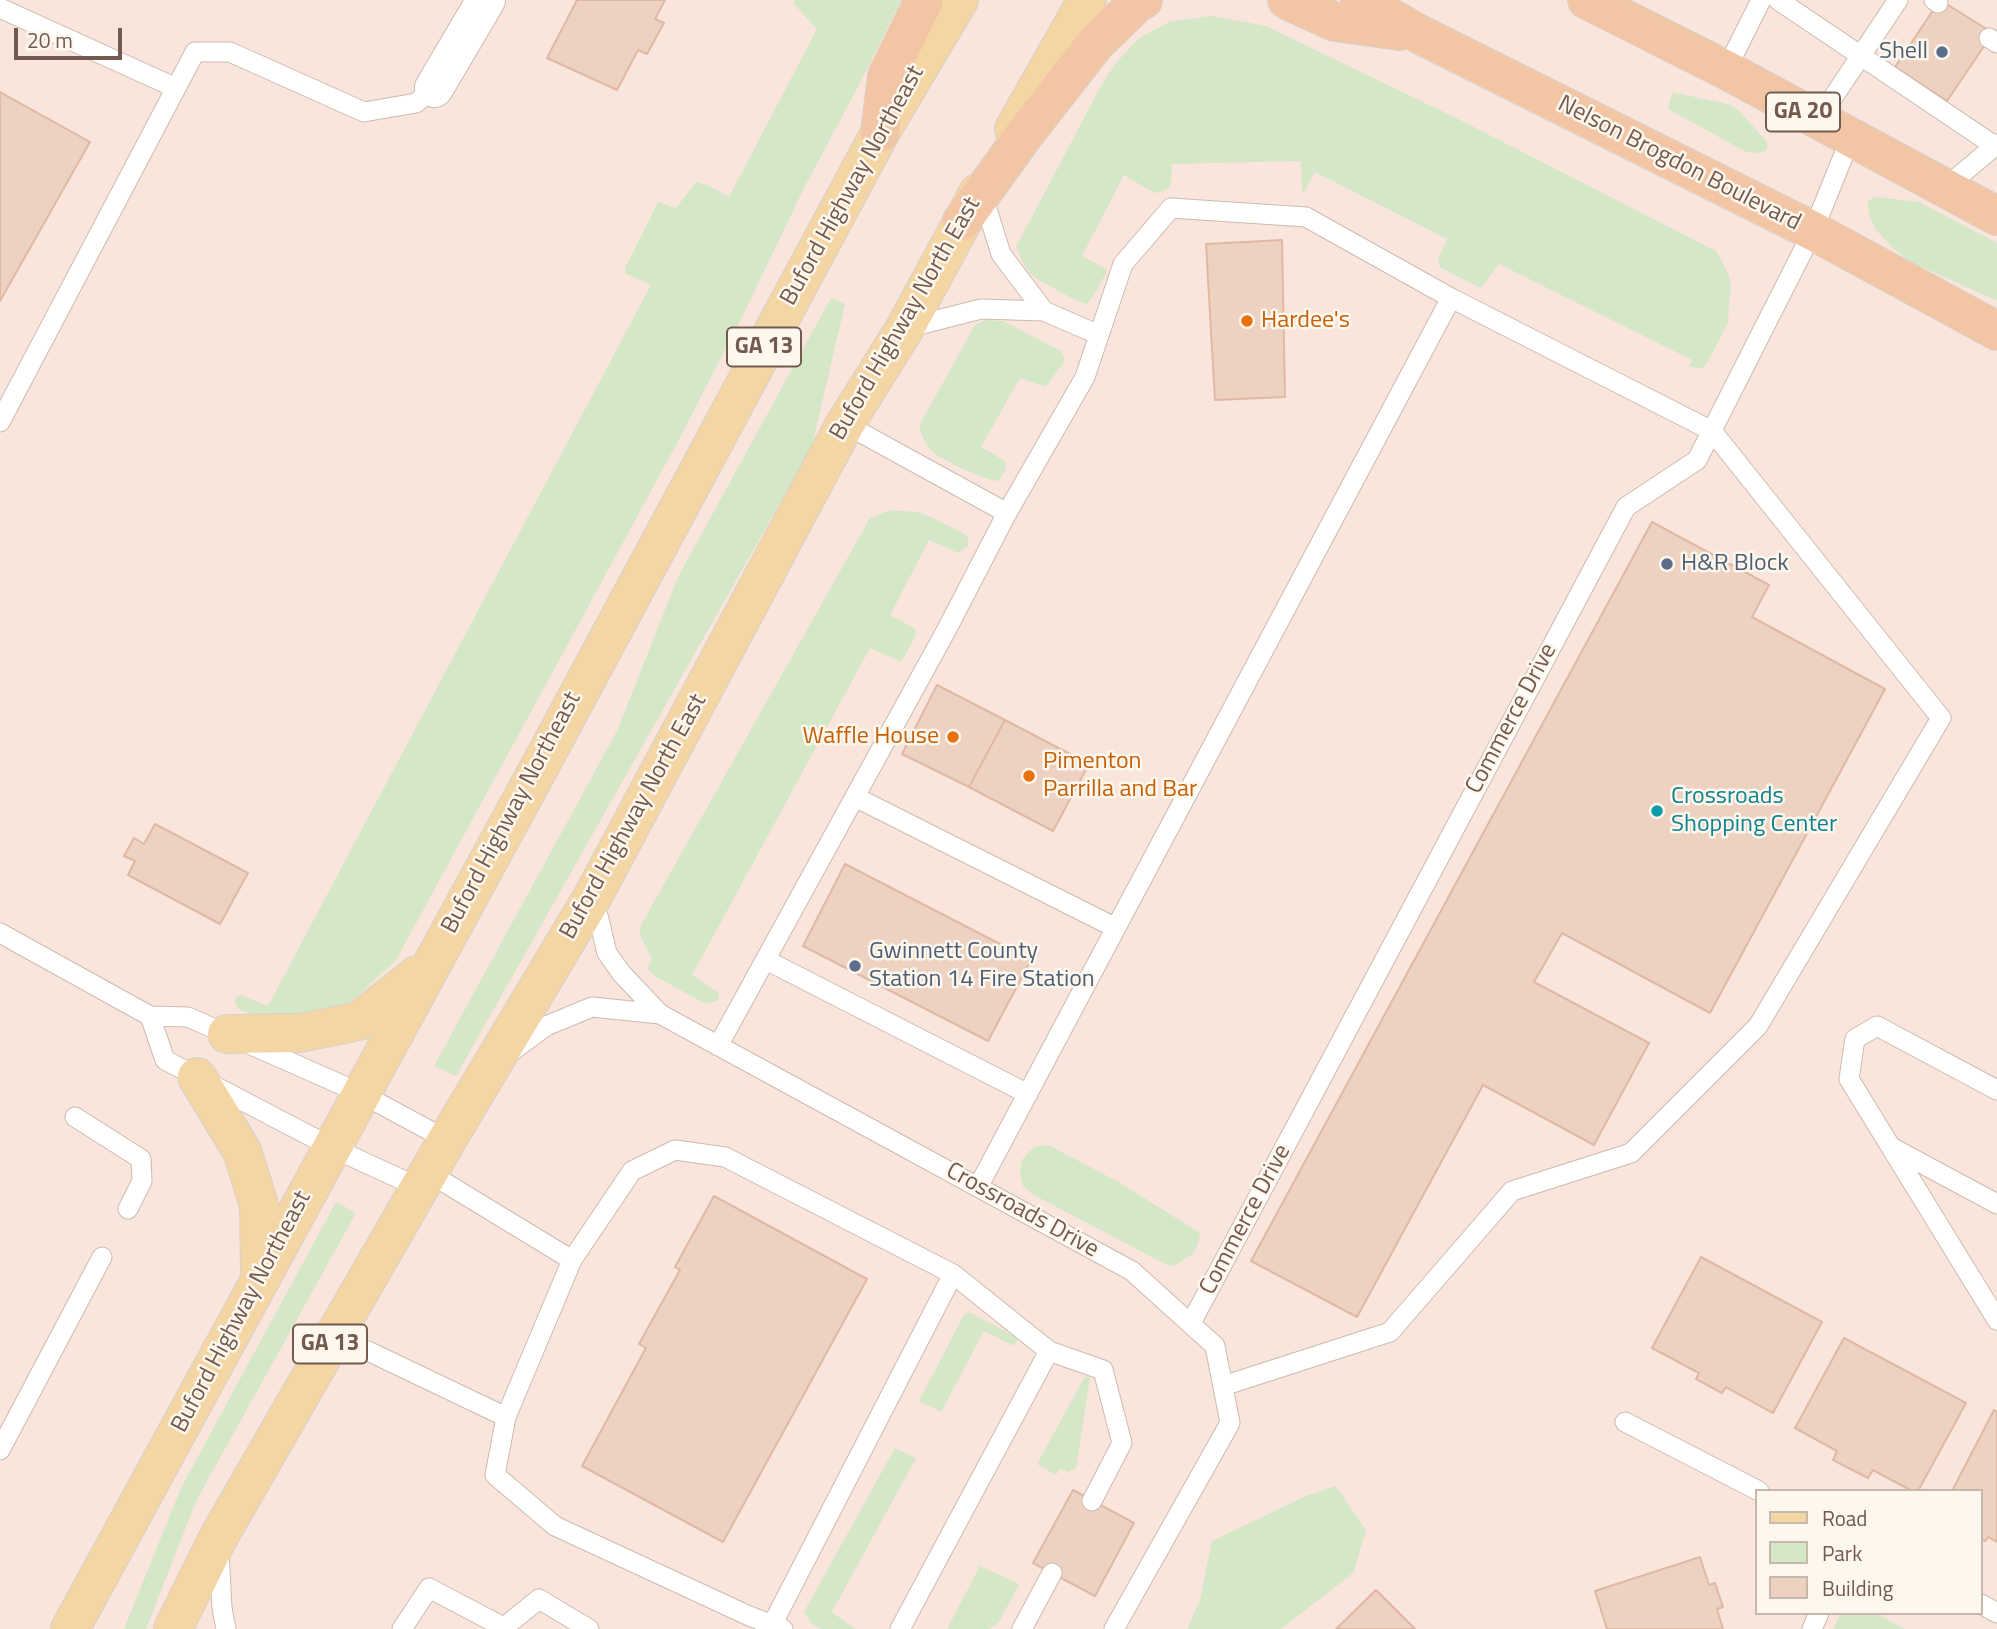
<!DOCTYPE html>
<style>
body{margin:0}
#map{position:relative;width:1997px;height:1629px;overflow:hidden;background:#fbf3e7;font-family:"Titillium Web",sans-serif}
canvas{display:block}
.legend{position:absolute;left:1755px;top:1489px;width:228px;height:126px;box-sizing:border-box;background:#fef7ed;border:2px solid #c6b8ad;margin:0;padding:9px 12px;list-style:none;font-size:21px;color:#735a4e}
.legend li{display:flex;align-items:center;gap:14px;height:35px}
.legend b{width:35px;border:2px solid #c6b8ad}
.scale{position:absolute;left:14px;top:28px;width:108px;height:32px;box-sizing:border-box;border:4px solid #735a4e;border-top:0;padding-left:9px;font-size:21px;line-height:24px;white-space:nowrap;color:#735a4e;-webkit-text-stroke:5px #fef7ed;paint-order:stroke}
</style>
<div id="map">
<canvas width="1997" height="1629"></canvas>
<ul class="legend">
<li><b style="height:9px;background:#f4d6a5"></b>Road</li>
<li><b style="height:19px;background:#d4e7c7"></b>Park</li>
<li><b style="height:19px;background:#eed2c1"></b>Building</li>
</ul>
<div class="scale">20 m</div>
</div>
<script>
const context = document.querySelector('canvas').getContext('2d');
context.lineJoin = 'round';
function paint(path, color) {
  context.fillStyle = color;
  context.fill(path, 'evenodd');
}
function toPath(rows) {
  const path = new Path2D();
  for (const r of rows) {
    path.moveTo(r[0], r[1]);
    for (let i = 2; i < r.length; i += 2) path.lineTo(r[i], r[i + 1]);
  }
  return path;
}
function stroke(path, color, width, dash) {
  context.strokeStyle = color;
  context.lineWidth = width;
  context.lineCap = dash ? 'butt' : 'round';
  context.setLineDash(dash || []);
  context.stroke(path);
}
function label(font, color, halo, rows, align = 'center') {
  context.font = font + ' "Titillium Web",sans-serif';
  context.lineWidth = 5;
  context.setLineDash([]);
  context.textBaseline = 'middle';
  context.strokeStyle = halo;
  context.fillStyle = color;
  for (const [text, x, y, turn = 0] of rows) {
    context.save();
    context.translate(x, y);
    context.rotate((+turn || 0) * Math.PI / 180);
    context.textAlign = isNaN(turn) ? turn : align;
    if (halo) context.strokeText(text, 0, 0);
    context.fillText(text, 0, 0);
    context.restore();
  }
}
paint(toPath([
 [0,0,1997,0,1997,1629,0,1629],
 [1757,1491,1981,1491,1981,1613,1757,1613]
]), '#fae5dc');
paint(toPath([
 [795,0,901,0,859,85,805,186,740,321,676,445,396,960,351,1002,334,1011,307,1019,255,1015,240,1010,235,1004,236,997,240,995,268,1006,651,285,626,274,625,268,658,202,676,208,696,182,708,185,729,197,817,29,794,4],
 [1211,16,1266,26,1458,119,1716,251,1728,273,1731,286,1729,303,1728,323,1707,363,1701,369,1689,366,1692,360,1499,264,1482,287,1478,287,1441,268,1438,263,1438,259,1447,239,1315,172,1304,192,1302,190,1301,161,1172,164,1171,184,1168,189,1158,193,1151,191,1124,175,1082,256,1106,269,1107,272,1091,299,1087,304,1079,302,1035,278,1025,267,1016,247,1101,86,1115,64,1139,38,1169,22],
 [1672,92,1731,105,1741,113,1767,142,1767,150,1760,153,1746,152,1668,109],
 [1876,197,1919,202,1997,243,1997,301,1909,261,1893,248,1876,230,1869,215,1868,201],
 [831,298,845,304,812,446,456,1076,434,1066,617,731,678,577],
 [985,320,1003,321,1061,351,1064,358,1063,363,1046,387,1020,378,981,447,1005,461,1006,467,1004,473,999,480,994,481,958,467,935,454,925,443,919,426,975,325],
 [890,510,916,512,927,515,965,534,968,537,968,546,958,553,929,540,890,615,914,628,916,631,915,637,901,662,870,648,692,975,719,993,719,1000,708,1003,702,1002,655,976,647,968,652,960,640,935,641,925,870,518],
 [1048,1145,1115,1180,1197,1231,1201,1236,1194,1253,1174,1266,1163,1263,1032,1194,1023,1186,1020,1174,1022,1160,1029,1152,1037,1146],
 [336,1202,356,1213,196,1501,146,1629,124,1629,181,1488],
 [965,1313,971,1313,1018,1338,1014,1346,984,1331,941,1412,919,1401],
 [1087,1376,1090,1378,1076,1468,1067,1472,1060,1468,1056,1475,1037,1464,1084,1378],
 [895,1448,916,1458,832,1612,855,1629,821,1629,811,1623,804,1612],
 [1336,1486,1366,1530,1353,1573,1281,1629,1187,1629,1200,1600,1212,1541,1306,1496],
 [980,1566,1019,1584,999,1622,989,1629,947,1629],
 [1841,1613,1875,1613,1905,1629,1833,1629]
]), '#d4e7c7');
const building = toPath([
 [577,0,665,0,655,19,664,23,647,54,638,50,617,90,547,58,577,0],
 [1940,0,1993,33,1947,101,1895,67,1940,0],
 [0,92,90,142,0,301,0,92],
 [1282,240,1285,397,1215,400,1206,244,1282,240],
 [1652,522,1769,585,1752,617,1885,689,1710,1013,1562,933,1534,982,1649,1043,1594,1145,1483,1085,1357,1317,1251,1261,1652,522],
 [937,685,1005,720,969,787,902,754,937,685],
 [1005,720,1089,764,1053,831,969,787,1005,720],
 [155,824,248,873,220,924,128,875,135,861,124,856,134,838,144,844,155,824],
 [845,864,1031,960,988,1041,803,946,845,864],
 [714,1196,867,1279,723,1542,582,1466,646,1348,639,1344,680,1270,675,1267,714,1196],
 [1701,1257,1822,1322,1773,1413,1726,1387,1722,1393,1696,1379,1699,1373,1652,1348,1701,1257],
 [1844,1338,1966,1403,1918,1491,1912,1491,1873,1470,1868,1478,1833,1460,1837,1451,1795,1428,1844,1338],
 [1994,1410,1997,1412,1997,1542,1988,1537,1985,1541,1981,1539,1981,1491,1952,1491,1994,1410],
 [1073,1490,1134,1523,1095,1596,1033,1563,1073,1490],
 [1700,1557,1709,1585,1715,1583,1723,1607,1717,1609,1723,1629,1607,1629,1595,1591,1700,1557],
 [1376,1590,1415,1629,1336,1629,1376,1590]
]);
paint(building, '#eed2c1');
stroke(building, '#dfb9a3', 2);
const service = toPath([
 [1778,0,1995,146],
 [1934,0,1938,3],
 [0,8,176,88],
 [1989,38,1997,43],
 [1726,70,1761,0],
 [1818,120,1898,0],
 [1945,188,1997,144],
 [982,193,1001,254,1044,311],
 [906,328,981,309,1044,311,1099,335],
 [0,422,195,52,230,52,364,112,416,103,434,88],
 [845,424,1007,513],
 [855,797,1116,928],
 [594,899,607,953,622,974,660,1014,1132,1271,1215,1346,1230,1423,1114,1629],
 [0,933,150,1016],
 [766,960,1028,1094],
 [718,1046,947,629,1007,513,1085,377,1123,264,1171,208,1306,217,1451,298],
 [512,1051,546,1026,592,1007,660,1014],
 [1997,1090,1877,1026,1855,1039,1849,1079,1997,1320],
 [75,1117,141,1159,142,1181,128,1209],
 [1893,1148,1997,1204],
 [978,1187,1451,298,1712,431,1941,718,1758,1026,1631,1153,1512,1191,1390,1332,1223,1386],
 [420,1188,331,1147,165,1060,150,1016,188,1017,360,1093,447,1140],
 [572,1260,632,1171,675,1150,725,1157,953,1274,772,1625],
 [953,1274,1049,1351,1103,1370,1122,1443,1092,1501],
 [1191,1323,1626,507,1697,460,1813,231,1851,137],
 [333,1338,370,1352,506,1417,572,1260,429,1173],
 [506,1417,495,1475,555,1526,747,1615,783,1629],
 [1625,1422,1759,1491],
 [0,1450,102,1257],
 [219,1550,222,1608,226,1629],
 [1981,1604,1997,1613],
 [402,1629,429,1588,503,1627],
 [502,1629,539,1599,589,1629],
 [900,1629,1049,1351],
 [1022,1629,1052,1573],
 [1812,1629,1819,1613]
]);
const minor = toPath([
 [434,88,486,0]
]);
const primary = toPath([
 [1014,129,1087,0],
 [227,1034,300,1033,359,1021,417,975],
 [197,1077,242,1151,259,1205,260,1277],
 [70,1629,540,766,880,133,959,0],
 [173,1629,218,1538,447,1140,593,896,845,424,905,328,978,193]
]);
const trunk = toPath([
 [1287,0,1335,22,1399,31],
 [1360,0,1419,34,1813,231,1997,331],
 [1587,0,1726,70,1997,216],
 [880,133,887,76,924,0],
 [962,221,1024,135,1095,44,1138,2,1143,0]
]);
stroke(service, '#ccbbae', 21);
stroke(minor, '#ccbbae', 40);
stroke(primary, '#d8d1cd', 40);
stroke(trunk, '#d8d1cd', 40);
stroke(service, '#fff', 19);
stroke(minor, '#fff', 38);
stroke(primary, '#f4d6a5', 38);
stroke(trunk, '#f2c6a4', 38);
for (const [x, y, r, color] of [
 [1942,52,7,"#5c6f8a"],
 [1247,321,7,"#e8710a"],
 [1667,564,7,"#5c6f8a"],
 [953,737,7,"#e8710a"],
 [1029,776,7,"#e8710a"],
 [1657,811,7,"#0f9aa8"],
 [855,966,7,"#5c6f8a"]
]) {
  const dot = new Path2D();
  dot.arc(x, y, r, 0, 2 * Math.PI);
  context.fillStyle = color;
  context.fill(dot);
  stroke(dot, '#fef7ed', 2.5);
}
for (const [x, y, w] of [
 [1803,112,74],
 [764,347,74],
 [330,1344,74]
]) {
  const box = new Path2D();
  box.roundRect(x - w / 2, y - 19.5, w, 39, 5);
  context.fillStyle = '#fef7ed';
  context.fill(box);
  stroke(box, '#735a4e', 2);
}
label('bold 23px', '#735a4e', null, [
 ["GA 20",1803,112],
 ["GA 13",764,347],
 ["GA 13",330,1344]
]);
label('24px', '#4e5e75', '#fef7ed', [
 ["Shell",1928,52,"right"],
 ["H&R Block",1681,564],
 ["Gwinnett County",869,952],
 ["Station 14 Fire Station",869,980]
], 'left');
label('24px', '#735a4e', '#fef7ed', [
 ["Nelson Brogdon Boulevard",1679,164,27],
 ["Buford Highway Northeast",853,186,-61],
 ["Buford Highway North East",906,319,-60],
 ["Commerce Drive",1512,719,-62],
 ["Buford Highway Northeast",512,813,-62],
 ["Buford Highway North East",634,817,-61],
 ["Crossroads Drive",1022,1211,29],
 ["Commerce Drive",1246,1220,-62],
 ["Buford Highway Northeast",242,1312,-62]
]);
label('24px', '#c56008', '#fef7ed', [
 ["Hardee's",1261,321],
 ["Waffle House",939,737,"right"],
 ["Pimenton",1043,762],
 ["Parrilla and Bar",1043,790]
], 'left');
label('24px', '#0d838f', '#fef7ed', [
 ["Crossroads",1671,797],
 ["Shopping Center",1671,825]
], 'left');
</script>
